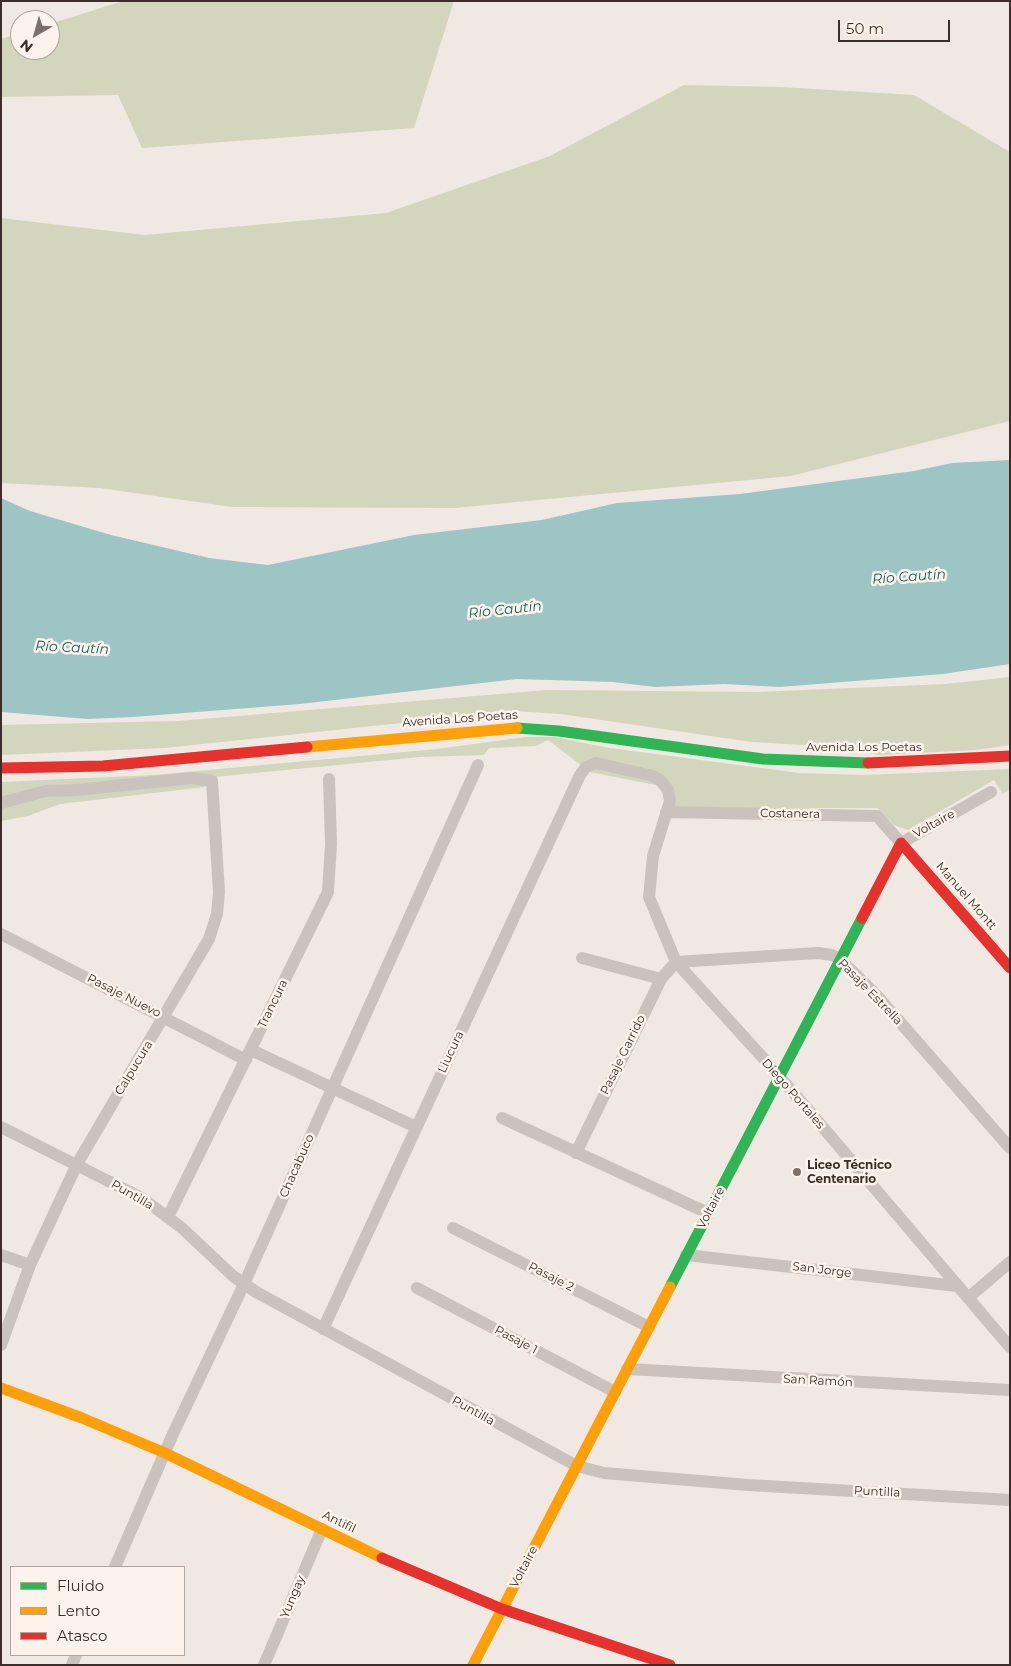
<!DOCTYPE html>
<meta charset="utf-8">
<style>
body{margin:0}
#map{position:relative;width:1011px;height:1666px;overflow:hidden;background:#f0e9e3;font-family:Montserrat,sans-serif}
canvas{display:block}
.frame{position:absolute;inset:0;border:2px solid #3c2e29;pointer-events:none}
.legend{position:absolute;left:10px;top:1566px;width:175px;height:90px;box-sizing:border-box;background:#fcf4ec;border:1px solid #afa59e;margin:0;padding:6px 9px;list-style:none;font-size:15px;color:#3c2e29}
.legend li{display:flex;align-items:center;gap:10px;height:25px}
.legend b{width:25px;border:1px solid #afa59e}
.north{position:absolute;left:10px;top:10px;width:50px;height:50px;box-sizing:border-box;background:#fcf4ec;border:1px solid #afa59e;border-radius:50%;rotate:218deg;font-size:14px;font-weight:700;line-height:20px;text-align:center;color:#3c2e29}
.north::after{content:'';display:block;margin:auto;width:18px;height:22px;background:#7b6f6a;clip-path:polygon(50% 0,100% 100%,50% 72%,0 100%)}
.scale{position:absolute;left:838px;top:20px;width:112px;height:22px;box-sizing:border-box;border:2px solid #3c2e29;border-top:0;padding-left:6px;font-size:15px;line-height:18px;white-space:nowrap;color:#3c2e29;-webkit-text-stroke:4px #fcf4ec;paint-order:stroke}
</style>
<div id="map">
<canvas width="1011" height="1666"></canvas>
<div class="frame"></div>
<ul class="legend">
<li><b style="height:6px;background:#30b455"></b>Fluido</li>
<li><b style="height:6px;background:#ff9f0a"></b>Lento</li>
<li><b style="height:6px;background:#e5322d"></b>Atasco</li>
</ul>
<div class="north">N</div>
<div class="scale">50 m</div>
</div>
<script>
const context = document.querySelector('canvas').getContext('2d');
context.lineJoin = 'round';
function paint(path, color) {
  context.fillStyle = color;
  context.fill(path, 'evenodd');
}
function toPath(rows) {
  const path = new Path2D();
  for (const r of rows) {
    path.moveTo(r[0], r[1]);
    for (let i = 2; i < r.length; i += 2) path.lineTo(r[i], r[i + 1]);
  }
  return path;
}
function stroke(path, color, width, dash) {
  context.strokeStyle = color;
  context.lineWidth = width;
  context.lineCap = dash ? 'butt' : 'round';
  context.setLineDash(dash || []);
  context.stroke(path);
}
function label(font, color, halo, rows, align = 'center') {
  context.font = font + ' Montserrat,sans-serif';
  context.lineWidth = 5;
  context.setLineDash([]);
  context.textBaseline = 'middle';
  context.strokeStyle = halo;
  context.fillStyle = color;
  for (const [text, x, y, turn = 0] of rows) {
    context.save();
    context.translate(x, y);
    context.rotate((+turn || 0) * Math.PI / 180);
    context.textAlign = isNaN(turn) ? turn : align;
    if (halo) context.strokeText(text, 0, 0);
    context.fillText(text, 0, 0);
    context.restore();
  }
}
paint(toPath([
 [123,1,454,1,414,128,142,148,118,95,1,97,1,39,20,33,20,50,50,50,50,24],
 [684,85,781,87,914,95,1010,152,1010,421,791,476,454,508,232,507,100,488,1,483,1,218,144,235,386,213,550,156],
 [1010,677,1010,745,976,750,879,755,837,747,752,742,560,714,515,711,165,748,1,755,1,725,178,721,547,690,757,692,945,684],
 [525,737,554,737,610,748,799,773,865,775,1010,769,1010,789,1003,794,994,780,908,830,894,825,877,808,666,808,670,788,590,772,548,740,536,746,489,748,484,755,420,757,204,778,205,787,60,804,28,816,1,821,1,782,153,775,437,749]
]), '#d3d6bc');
paint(toPath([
 [1010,460,1010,664,943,674,780,687,725,684,655,687,613,682,517,679,300,704,133,717,88,719,1,712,1,498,30,511,111,535,209,558,268,565,414,535,542,520,617,503,740,494,914,471,952,463]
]), '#9dc5c4');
stroke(toPath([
 [1,803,46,791,76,790,193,778,212,781,219,892,217,914,209,939,77,1164,30,1265,1,1345],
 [666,812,877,816,901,843,991,792],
 [1,934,246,1060],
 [582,958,661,979],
 [251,1050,416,1127],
 [502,1118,708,1213],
 [1,1127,142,1198,182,1228,233,1276,256,1292,577,1466,604,1473,748,1485,1010,1500],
 [576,1153,661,979,676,962,818,953,832,955,840,959,879,998,1010,1148],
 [168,1217,328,892,331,844,329,779],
 [453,1228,649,1327],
 [1,1255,30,1265],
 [686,1255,957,1286],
 [417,1288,615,1392],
 [968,1298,1010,1262],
 [323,1329,580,775,586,767,596,763,653,776,661,781,668,790,670,801,653,856,649,897,676,962,774,1070,1010,1347],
 [627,1369,1010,1390],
 [115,1567,172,1436,244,1284,478,765],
 [72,1665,76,1655],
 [264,1665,322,1529]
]), '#cac2bc', 12);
stroke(toPath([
 [517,728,559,731,763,759,868,763],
 [670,1287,862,918]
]), '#30b455', 11);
stroke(toPath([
 [307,747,517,728],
 [1,1388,82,1418,165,1453,382,1558],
 [473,1665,670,1287]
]), '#ff9f0a', 11);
stroke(toPath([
 [868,763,1010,756],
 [1,768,103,766,307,747],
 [862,918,901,843,1010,968],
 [382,1558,502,1609,670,1665]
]), '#e5322d', 11);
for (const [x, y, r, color] of [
 [797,1172,5,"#7b6f6a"]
]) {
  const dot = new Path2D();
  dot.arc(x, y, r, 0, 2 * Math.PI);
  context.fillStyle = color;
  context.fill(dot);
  stroke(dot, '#fcf4ec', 2);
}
label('12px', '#3c2e29', '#fcf4ec', [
 ["Avenida Los Poetas",460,719,-4],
 ["Avenida Los Poetas",864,747],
 ["Costanera",790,814,1],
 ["Voltaire",934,824,-29],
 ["Manuel Montt",966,896,49],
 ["Pasaje Estrella",870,992,46],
 ["Pasaje Nuevo",124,996,27],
 ["Trancura",273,1004,-64],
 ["Liucura",451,1052,-65],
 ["Pasaje Garrido",623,1055,-64],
 ["Calpucura",134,1068,-59],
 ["Diego Portales",793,1094,49],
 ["Chacabuco",297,1166,-66],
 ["Puntilla",132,1195,30],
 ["Voltaire",711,1208,-62],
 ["San Jorge",822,1270,7],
 ["Pasaje 2",551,1277,27],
 ["Pasaje 1",516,1340,28],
 ["San Ramón",818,1381,3],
 ["Puntilla",473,1411,29],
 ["Puntilla",877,1492,3],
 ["Antifil",339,1522,26],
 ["Voltaire",524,1567,-62],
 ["Yungay",293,1597,-67]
]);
label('bold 12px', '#3c2e29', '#fcf4ec', [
 ["Liceo Técnico",807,1165],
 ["Centenario",807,1179]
], 'left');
label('italic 14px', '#196263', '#fcf4ec', [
 ["Río Cautín",909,577,-4],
 ["Río Cautín",505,610,-6],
 ["Río Cautín",72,648,3]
]);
</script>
